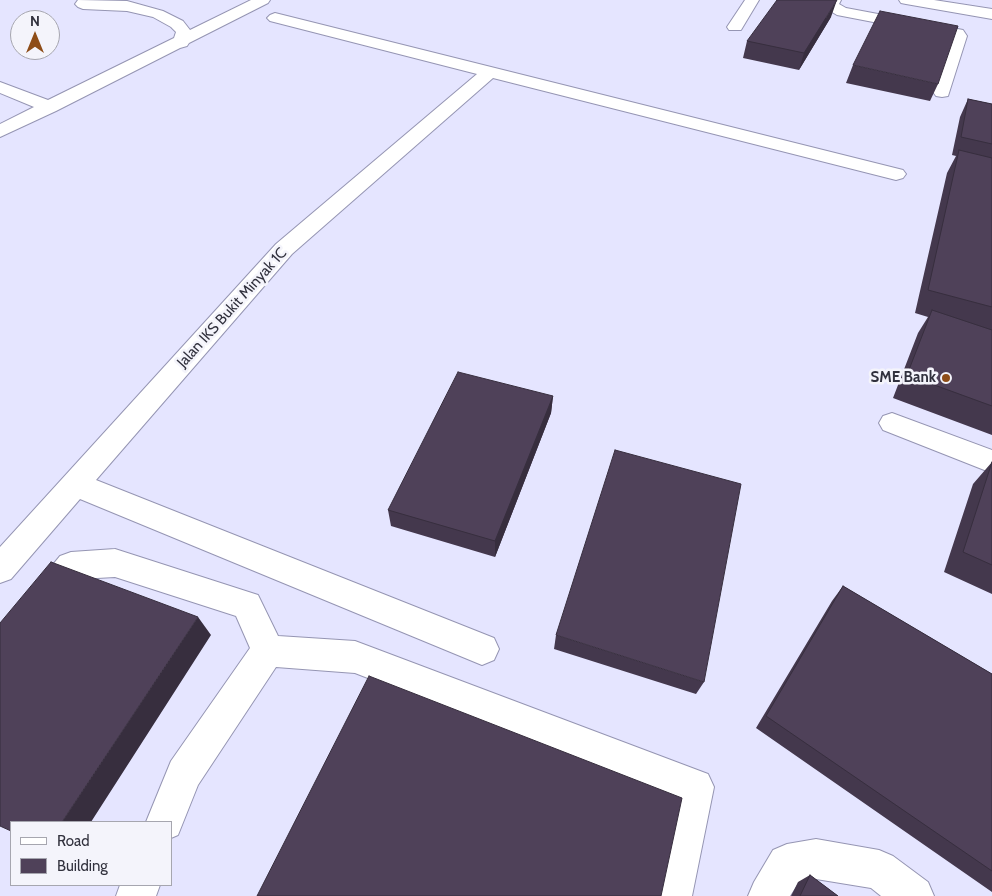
<!DOCTYPE html>
<style>
body{margin:0}
#map{position:relative;width:992px;height:896px;overflow:hidden;background:#e5e5ff;font-family:Cabin,sans-serif}
canvas{display:block}
.legend{position:absolute;left:10px;top:821px;width:162px;height:65px;box-sizing:border-box;background:#f4f4fb;border:1px solid #a6a6af;margin:0;padding:6px 9px;list-style:none;font-size:15px;color:#31313d}
.legend li{display:flex;align-items:center;gap:10px;height:25px}
.legend b{width:25px;border:1px solid #a6a6af}
.north{position:absolute;left:10px;top:10px;width:50px;height:50px;box-sizing:border-box;background:#f4f4fb;border:1px solid #a6a6af;border-radius:50%;rotate:0deg;font-size:14px;font-weight:700;line-height:20px;text-align:center;color:#31313d}
.north::after{content:'';display:block;margin:auto;width:18px;height:22px;background:#8e4d18;clip-path:polygon(50% 0,100% 100%,50% 72%,0 100%)}
</style>
<div id="map">
<canvas width="992" height="896"></canvas>
<ul class="legend">
<li><b style="height:6px;background:#fff"></b>Road</li>
<li><b style="height:14px;background:#4f4159"></b>Building</li>
</ul>
<div class="north">N</div>
</div>
<script>
const context = document.querySelector('canvas').getContext('2d');
context.lineJoin = 'round';
function toPath(rows) {
  const path = new Path2D();
  for (const r of rows) {
    path.moveTo(r[0], r[1]);
    for (let i = 2; i < r.length; i += 2) path.lineTo(r[i], r[i + 1]);
  }
  return path;
}
function stroke(path, color, width, dash) {
  context.strokeStyle = color;
  context.lineWidth = width;
  context.lineCap = dash ? 'butt' : 'round';
  context.setLineDash(dash || []);
  context.stroke(path);
}
function paint(path, color) {
  context.fillStyle = color;
  context.fill(path, 'evenodd');
}
function label(font, color, halo, rows, align = 'center') {
  context.font = font + ' Cabin,sans-serif';
  context.lineWidth = 5;
  context.setLineDash([]);
  context.textBaseline = 'middle';
  context.strokeStyle = halo;
  context.fillStyle = color;
  for (const [text, x, y, turn = 0] of rows) {
    context.save();
    context.translate(x, y);
    context.rotate((+turn || 0) * Math.PI / 180);
    context.textAlign = isNaN(turn) ? turn : align;
    if (halo) context.strokeText(text, 0, 0);
    context.fillText(text, 0, 0);
    context.restore();
  }
}
const minor = toPath([
 [78,0,127,1,163,11,183,21,190,30,251,0,270,0,268,3,189,43,187,46,180,48,56,111,0,137,0,124,34,107,0,93,0,82,48,100,174,38,176,32,171,27,153,17,127,11,83,9,78,7,75,4,78,0],
 [745,0,759,0,741,30,729,30,727,27,745,0],
 [827,0,841,0,839,4,846,8,963,30,967,36,948,96,942,97,936,96,933,92,951,37,837,15,822,6,827,0],
 [899,0,934,0,992,9,992,19,906,4,901,3,899,0],
 [275,13,903,170,906,174,903,178,896,180,493,78,292,254,96,480,494,638,499,649,494,660,482,665,80,499,11,579,0,583,0,547,276,244,477,74,270,21,267,18,270,15,275,13],
 [892,413,992,450,992,473,883,430,879,423,883,416,892,413],
 [115,549,258,595,278,636,355,641,708,774,714,787,692,896,652,896,674,797,355,673,276,667,198,785,178,835,171,838,171,822,146,822,171,761,250,648,236,616,115,577,79,579,12,665,0,670,0,629,60,556,71,552,115,549],
 [816,839,879,850,893,856,928,882,934,896,881,896,871,888,816,879,799,882,790,896,748,896,754,882,773,850,787,844,816,839],
 [120,885,160,885,156,896,116,896,120,885]
]);
stroke(minor, '#9595b3', 2);
paint(minor, '#fff');
paint(toPath([
 [831,17,799,70,743,58,747,41],
 [853,65,938,84,930,101,846,83],
 [968,99,992,104,992,435,893,398,918,333,928,317,915,313,947,173,956,156,952,155,960,117],
 [553,396,551,413,495,557,391,526,388,510],
 [992,462,992,594,944,572,973,484],
 [843,586,992,674,992,892,756,728,832,601],
 [556,635,704,682,696,694,554,649],
 [810,875,838,896,791,896,798,882]
]), '#44384d');
paint(toPath([
 [837,0,831,17,799,70,804,53],
 [553,396,551,413,495,557,495,541],
 [198,617,211,635,91,822,62,822]
]), '#372e3e');
const building = toPath([
 [777,0,837,0,804,53,747,41,777,0],
 [880,11,958,26,938,84,853,65,880,11],
 [968,99,992,104,992,144,961,137,968,99],
 [959,150,992,158,992,307,928,290,959,150],
 [932,310,992,330,992,406,907,375,932,310],
 [458,372,553,396,495,541,388,510,458,372],
 [615,450,741,484,704,682,556,635,615,450],
 [992,462,992,565,963,552,992,462],
 [51,562,198,617,62,822,11,822,11,831,0,826,0,623,51,562],
 [843,586,992,674,992,871,766,716,843,586],
 [369,676,682,798,661,896,257,896,369,676],
 [810,875,838,896,800,896,810,875]
]);
paint(building, '#4f4159');
stroke(building, '#372e3e', 1);
for (const [x, y, r, color] of [
 [946,378,5,"#8e4d18"]
]) {
  const dot = new Path2D();
  dot.arc(x, y, r, 0, 2 * Math.PI);
  context.fillStyle = color;
  context.fill(dot);
  stroke(dot, '#f4f4fb', 2);
}
label('15px', '#31313d', '#f4f4fb', [
 ["Jalan IKS Bukit Minyak 1C",232,308,-48]
]);
label('bold 15px', '#31313d', '#f4f4fb', [
 ["SME Bank",936,378]
], 'right');
</script>
